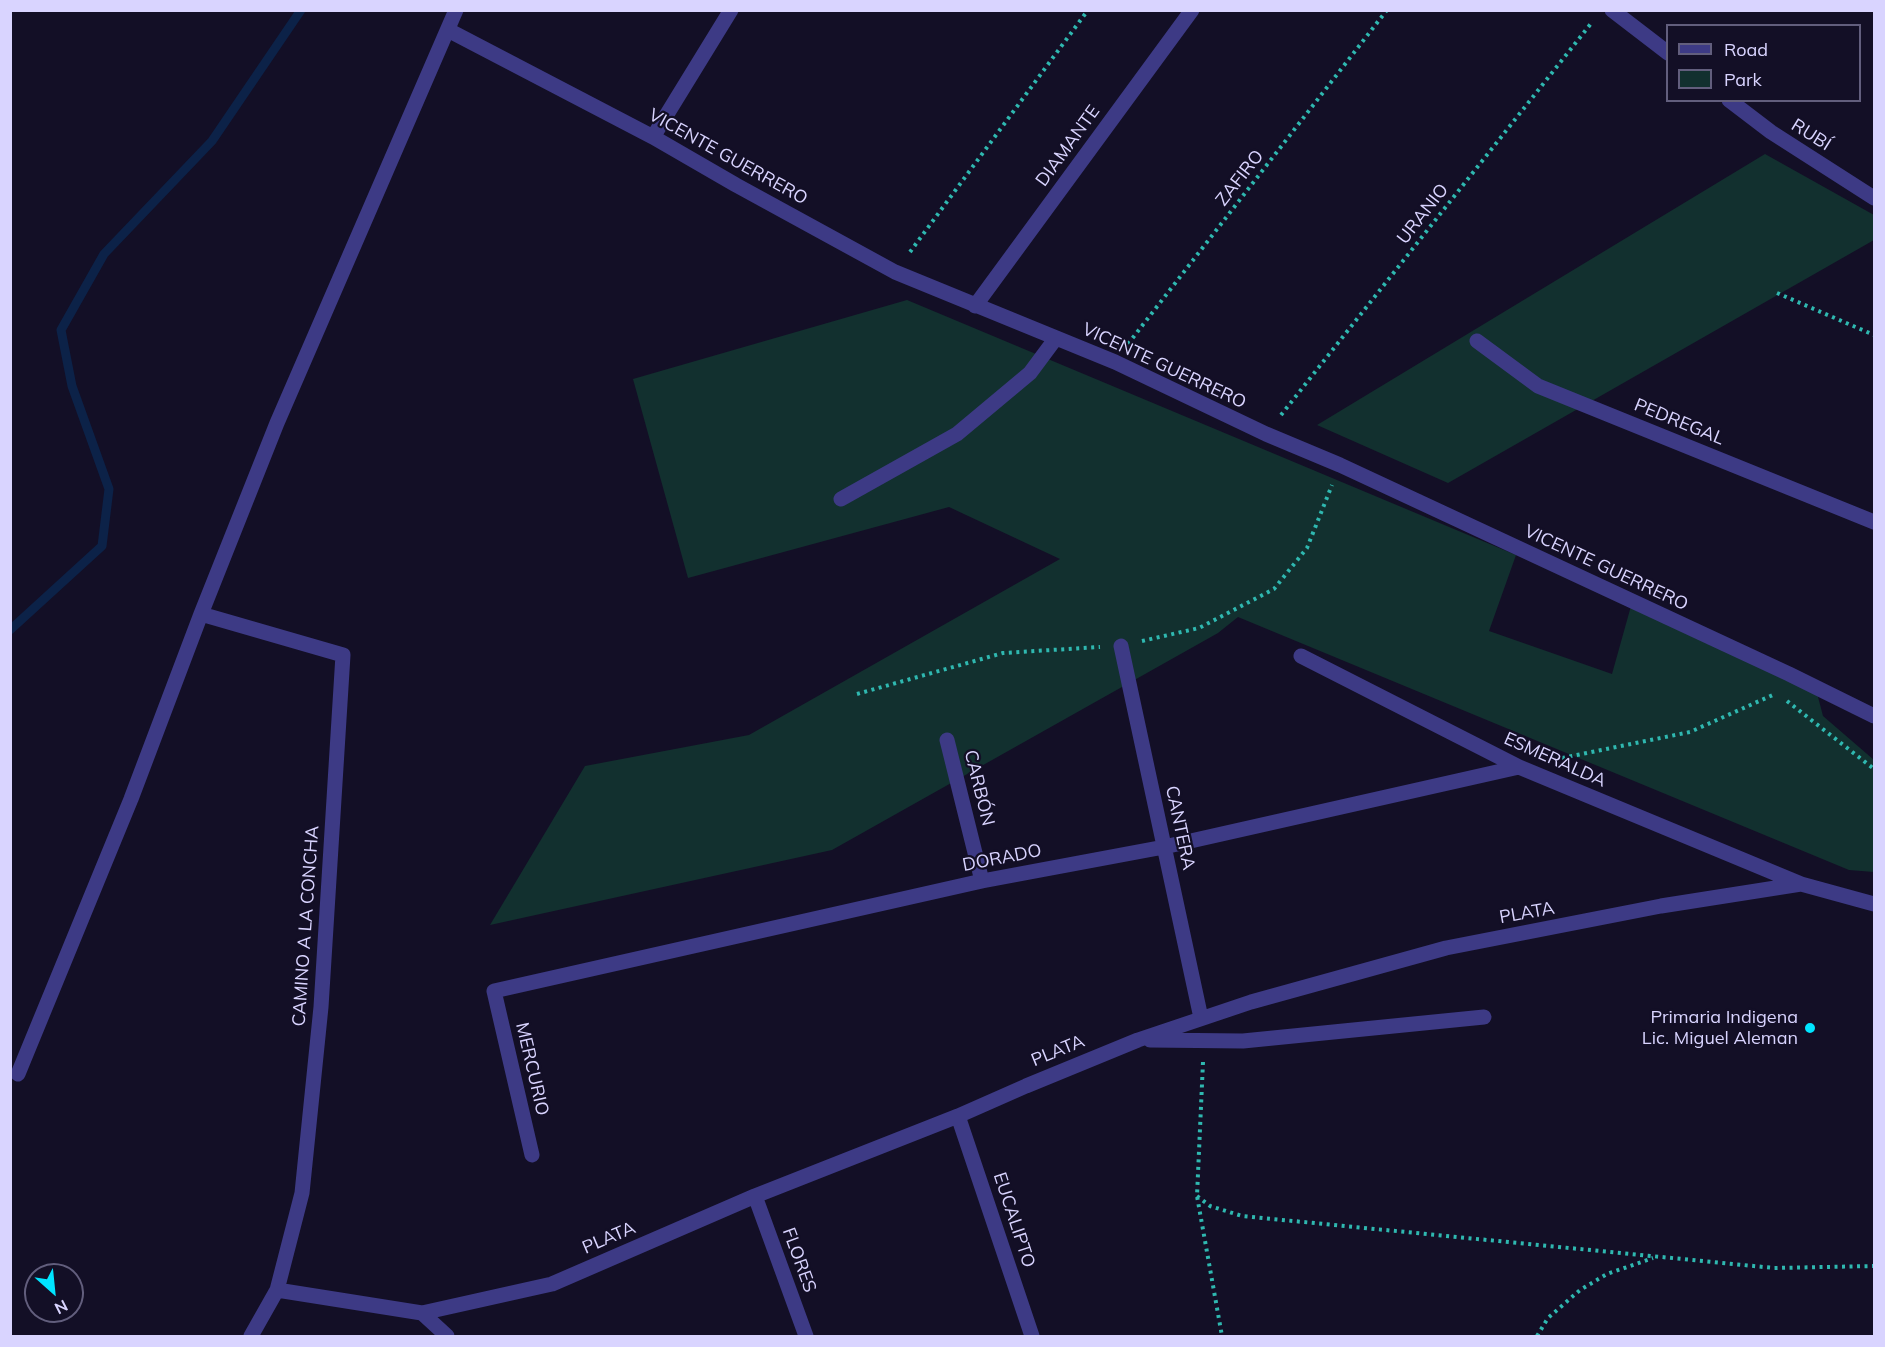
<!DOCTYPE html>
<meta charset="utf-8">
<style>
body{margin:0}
#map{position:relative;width:1885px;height:1347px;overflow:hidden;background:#130f26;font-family:Mulish,sans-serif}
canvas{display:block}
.frame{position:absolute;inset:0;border:12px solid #d9d4ff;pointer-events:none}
.legend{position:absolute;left:1666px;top:24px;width:195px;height:78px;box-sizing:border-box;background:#130f26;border:2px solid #625e7d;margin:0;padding:8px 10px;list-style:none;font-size:18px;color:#d9d4ff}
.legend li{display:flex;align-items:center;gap:12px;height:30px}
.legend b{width:30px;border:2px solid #625e7d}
.north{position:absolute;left:24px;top:1263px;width:60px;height:60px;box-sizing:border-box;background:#130f26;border:2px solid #625e7d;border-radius:50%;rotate:153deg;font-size:16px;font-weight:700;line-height:24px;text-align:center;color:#d9d4ff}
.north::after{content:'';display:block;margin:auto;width:21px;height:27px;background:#00e5ff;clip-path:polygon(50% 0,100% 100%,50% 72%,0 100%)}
</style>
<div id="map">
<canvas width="1885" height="1347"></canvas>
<div class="frame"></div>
<ul class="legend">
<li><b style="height:8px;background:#3d3a85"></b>Road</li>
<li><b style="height:16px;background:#12302f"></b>Park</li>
</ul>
<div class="north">N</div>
</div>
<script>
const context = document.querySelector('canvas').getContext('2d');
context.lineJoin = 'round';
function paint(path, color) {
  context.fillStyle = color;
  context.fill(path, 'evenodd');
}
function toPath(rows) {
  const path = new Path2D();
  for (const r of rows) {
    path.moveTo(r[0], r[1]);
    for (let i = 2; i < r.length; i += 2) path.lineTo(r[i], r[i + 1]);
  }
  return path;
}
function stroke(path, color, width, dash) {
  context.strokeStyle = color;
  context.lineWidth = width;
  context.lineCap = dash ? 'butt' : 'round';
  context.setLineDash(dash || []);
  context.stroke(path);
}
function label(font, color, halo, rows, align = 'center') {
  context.font = font + ' Mulish,sans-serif';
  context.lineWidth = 4.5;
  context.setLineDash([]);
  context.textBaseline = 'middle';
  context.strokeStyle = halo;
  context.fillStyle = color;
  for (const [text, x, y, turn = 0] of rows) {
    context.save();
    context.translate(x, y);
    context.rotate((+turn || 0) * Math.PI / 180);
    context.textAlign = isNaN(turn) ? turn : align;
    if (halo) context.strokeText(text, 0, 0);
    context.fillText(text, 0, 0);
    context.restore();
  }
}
paint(toPath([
 [1765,154,1874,215,1874,240,1448,483,1317,425],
 [907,300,1516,555,1489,631,1612,674,1631,606,1817,693,1823,716,1874,760,1874,872,1849,870,1238,617,1218,633,832,850,490,925,585,766,749,735,1060,559,949,507,688,578,633,379]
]), '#12302f');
stroke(toPath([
 [10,630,102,546,109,489,72,386,61,330,104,254,212,141,301,10]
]), '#0c2248', 9);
stroke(toPath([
 [910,252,1088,10],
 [1777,293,1874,335],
 [1128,344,1387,10],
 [1281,415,1593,21],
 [1142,641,1199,628,1274,589,1307,548,1332,485],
 [857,694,1003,653,1100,647],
 [1787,701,1874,769],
 [1562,758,1690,732,1775,694],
 [1203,1062,1197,1196,1222,1336],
 [1197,1196,1210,1206,1242,1216,1774,1268,1874,1266],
 [1537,1336,1548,1318,1580,1290,1607,1274,1653,1258]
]), '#2fb8b0', 4, [3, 4.5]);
stroke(toPath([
 [1612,10,1668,53],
 [448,30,653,137,736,185,895,272,1115,362,1266,434,1340,465,1789,674,1874,716],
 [1729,100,1771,132,1874,198],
 [653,137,731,10],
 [975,306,1192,10],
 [1477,341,1538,386,1874,522],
 [841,499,957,434,1030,373,1056,338],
 [201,614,343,655,321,1007,302,1193,277,1290,251,1336],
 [1121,646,1201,1018],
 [1301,656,1519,767,1801,884],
 [947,740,982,881],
 [1150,1040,1243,1041,1484,1017],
 [18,1074,131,799,201,614,277,423,456,10],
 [958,1116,1032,1336],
 [532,1155,494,991,982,881,1164,847,1519,767],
 [755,1196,806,1336],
 [277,1290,422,1313,552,1284,755,1196,958,1116,1026,1086,1138,1040,1251,1002,1446,948,1661,906,1801,884,1874,904],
 [422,1313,447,1336]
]), '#3d3a85', 15);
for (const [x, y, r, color] of [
 [1810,1028,6,"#00e5ff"]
]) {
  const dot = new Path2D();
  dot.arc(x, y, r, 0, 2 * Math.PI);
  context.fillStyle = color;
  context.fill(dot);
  stroke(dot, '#130f26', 2);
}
label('18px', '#d9d4ff', '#130f26', [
 ["RUBÍ",1811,135,32],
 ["DIAMANTE",1068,146,-54],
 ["VICENTE GUERRERO",728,157,29],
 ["ZAFIRO",1240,178,-52],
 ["URANIO",1423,214,-52],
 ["VICENTE GUERRERO",1164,366,25],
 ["PEDREGAL",1679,422,22],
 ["VICENTE GUERRERO",1606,568,25],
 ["ESMERALDA",1555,760,24],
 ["CARBÓN",979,788,76],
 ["CANTERA",1180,828,78],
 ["DORADO",1002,858,-11],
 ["PLATA",1527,913,-10],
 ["CAMINO A LA CONCHA",306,926,-86],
 ["PLATA",1058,1051,-22],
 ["MERCURIO",532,1069,77],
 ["EUCALIPTO",1014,1220,72],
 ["PLATA",609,1238,-23],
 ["FLORES",799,1260,70]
]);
label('18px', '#d9d4ff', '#130f26', [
 ["Primaria Indigena",1798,1018],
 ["Lic. Miguel Aleman",1798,1039]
], 'right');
</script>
